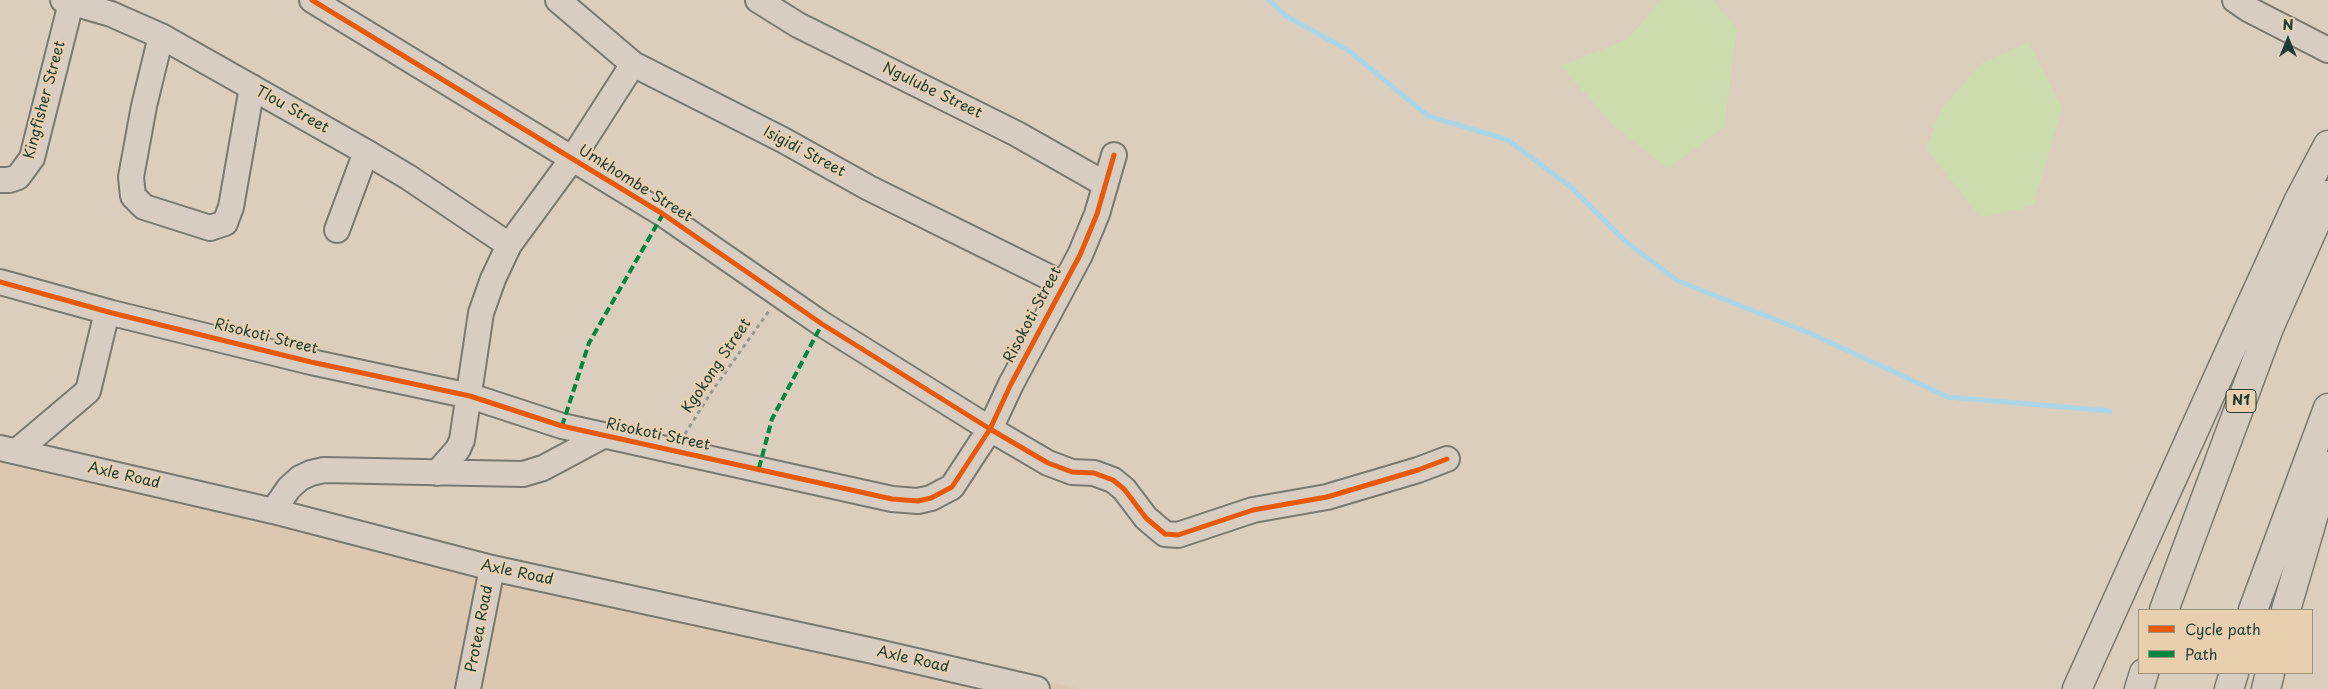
<!DOCTYPE html>
<style>
body{margin:0}
#map{position:relative;width:2328px;height:689px;overflow:hidden;background:#dbcebd;font-family:"Playpen Sans",sans-serif}
canvas{display:block}
.legend{position:absolute;left:2138px;top:609px;width:175px;height:65px;box-sizing:border-box;background:#e8cfb0;border:1px solid #98957e;margin:0;padding:6px 9px;list-style:none;font-size:15px;color:#1f3d34}
.legend li{display:flex;align-items:center;gap:10px;height:25px}
.legend b{width:25px;border:1px solid #98957e}
.north{position:absolute;left:2263px;top:15px;width:50px;height:50px;-webkit-text-stroke:4px #e8cfb0;paint-order:stroke;rotate:0deg;font-size:14px;font-weight:700;line-height:20px;text-align:center;color:#1f3d34}
.north::after{content:'';display:block;margin:auto;width:18px;height:22px;background:#1f3d34;clip-path:polygon(50% 0,100% 100%,50% 72%,0 100%)}
</style>
<div id="map">
<canvas width="2328" height="689"></canvas>
<ul class="legend">
<li><b style="height:6px;background:#e8590c"></b>Cycle path</li>
<li><b style="height:6px;background:#00873e"></b>Path</li>
</ul>
<div class="north">N</div>
</div>
<script>
const context = document.querySelector('canvas').getContext('2d');
context.lineJoin = 'round';
function paint(path, color) {
  context.fillStyle = color;
  context.fill(path, 'evenodd');
}
function toPath(rows) {
  const path = new Path2D();
  for (const r of rows) {
    path.moveTo(r[0], r[1]);
    for (let i = 2; i < r.length; i += 2) path.lineTo(r[i], r[i + 1]);
  }
  return path;
}
function stroke(path, color, width, dash) {
  context.strokeStyle = color;
  context.lineWidth = width;
  context.lineCap = dash ? 'butt' : 'round';
  context.setLineDash(dash || []);
  context.stroke(path);
}
function label(font, color, halo, rows, align = 'center') {
  context.font = font + ' "Playpen Sans",sans-serif';
  context.lineWidth = 4;
  context.setLineDash([]);
  context.textBaseline = 'middle';
  context.strokeStyle = halo;
  context.fillStyle = color;
  for (const [text, x, y, turn = 0] of rows) {
    context.save();
    context.translate(x, y);
    context.rotate((+turn || 0) * Math.PI / 180);
    context.textAlign = isNaN(turn) ? turn : align;
    if (halo) context.strokeText(text, 0, 0);
    context.fillText(text, 0, 0);
    context.restore();
  }
}
paint(toPath([
 [0,461,1081,689,0,689]
]), '#dcc8b0');
paint(toPath([
 [1661,0,1713,0,1737,29,1724,127,1668,169,1612,124,1561,66,1628,39],
 [2028,42,2062,108,2033,206,1980,217,1926,148,1942,108,1982,63]
]), '#ccdcaf');
stroke(toPath([
 [1269,0,1286,16,1348,50,1428,116,1508,140,1572,188,1625,241,1678,281,1812,334,1948,397,2110,411]
]), '#abd6e7', 5);
const minor = toPath([
 [63,0,111,14,161,36,366,152,408,177,509,245],
 [312,0,663,214,822,324,990,429,1048,463,1072,472,1094,473,1113,480,1124,489,1146,518,1165,534,1178,535,1253,510,1327,497,1418,470,1447,459],
 [558,0,633,64,783,140,869,188,1063,284],
 [758,0,798,25,1017,134,1105,184],
 [2235,0,2248,9,2328,50],
 [161,36,144,106,131,177,133,196,144,207,210,228,225,223,231,207,252,87],
 [0,180,9,180,18,177,32,158,71,3],
 [337,230,366,152],
 [0,282,112,313,311,362,470,396,562,426,892,499,918,501,931,498,952,487,990,429,1011,384,1080,255,1097,214,1114,155],
 [0,448,273,511,492,568,873,651,1037,689],
 [17,451,88,391,107,312],
 [437,473,458,449,462,440,481,313,493,279,509,245,572,159,633,64],
 [273,511,289,488,300,478,311,473,324,470,523,474,543,468,603,436],
 [468,689,492,568]
]);
const highway = toPath([
 [2164,610,2269,328,2328,195],
 [2253,610,2328,408],
 [2286,610,2328,466],
 [2077,689,2249,309,2298,202,2328,145],
 [2139,689,2144,673],
 [2229,689,2234,673],
 [2266,689,2270,673]
]);
stroke(minor, '#79796f', 28);
stroke(highway, '#79796f', 31);
stroke(toPath([
 [685,434,710,394,769,311]
]), '#9b988e', 3, [4, 4]);
stroke(minor, '#d7cdc1', 24);
stroke(highway, '#d7cdc1', 28);
stroke(toPath([
 [562,426,589,343,663,214],
 [759,468,772,419,822,324]
]), '#00873e', 4, [8, 4]);
stroke(toPath([
 [312,0,663,214,822,324,990,429,1048,463,1072,472,1094,473,1113,480,1124,489,1146,518,1165,534,1178,535,1253,510,1327,497,1418,470,1447,459],
 [0,282,112,313,311,362,470,396,562,426,892,499,918,501,931,498,952,487,990,429,1011,384,1080,255,1097,214,1114,155]
]), '#e8590c', 5);
for (const [x, y, w] of [
 [2241,401,30]
]) {
  const box = new Path2D();
  box.roundRect(x - w / 2, y - 11.5, w, 23, 4);
  context.fillStyle = '#e8cfb0';
  context.fill(box);
  stroke(box, '#1f3d34', 1);
}
label('bold 14px', '#1f3d34', null, [
 ["N1",2241,401]
]);
label('15px', '#1f3d34', '#e8cfb0', [
 ["Ngulube Street",932,91,26],
 ["Kingfisher Street",45,100,-75],
 ["Tlou Street",292,110,29],
 ["Isigidi Street",804,152,28],
 ["Umkhombe Street",635,184,32],
 ["Risokoti Street",1033,315,-62],
 ["Risokoti Street",266,337,14],
 ["Kgokong Street",717,366,-56],
 ["Risokoti Street",658,435,12],
 ["Axle Road",124,476,13],
 ["Axle Road",517,573,12],
 ["Protea Road",480,629,-79],
 ["Axle Road",913,660,13]
]);
</script>
